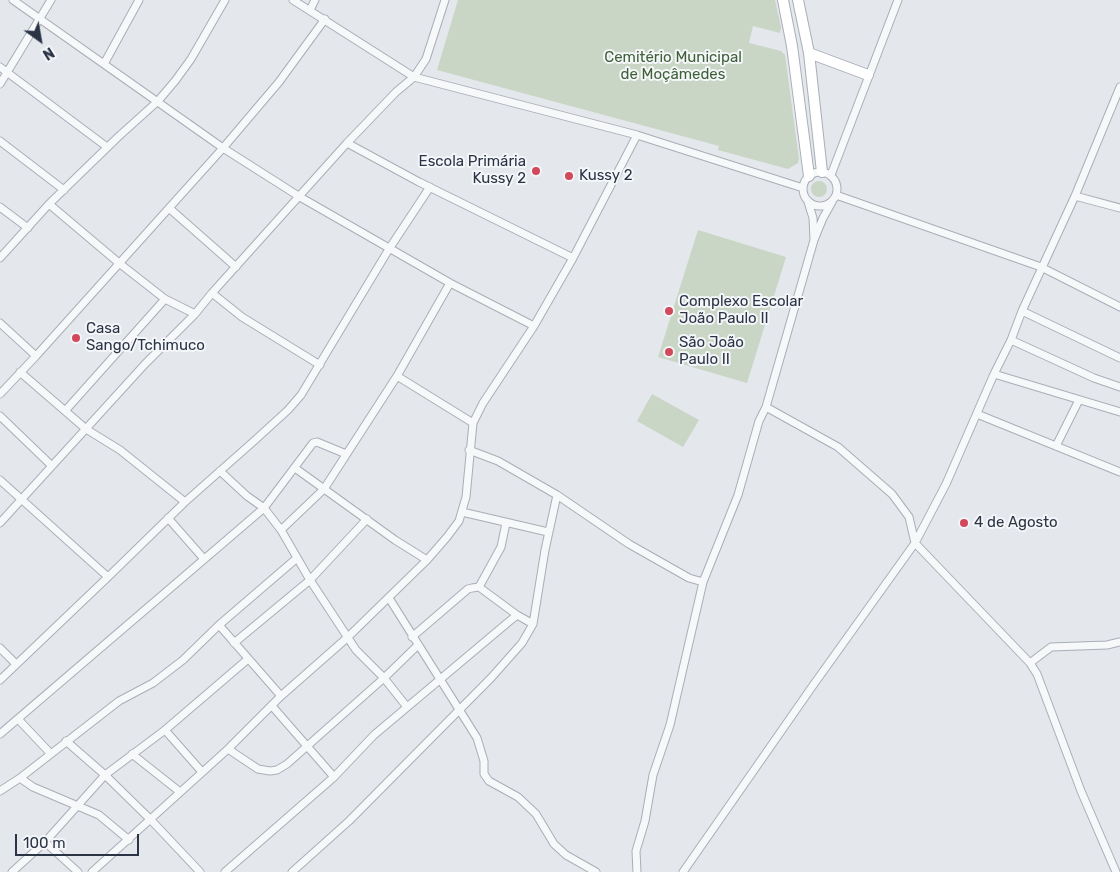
<!DOCTYPE html>
<meta charset="utf-8">
<style>
body{margin:0}
#map{position:relative;width:1120px;height:872px;overflow:hidden;background:#e4e7ec;font-family:Rubik,sans-serif}
canvas{display:block}
.north{position:absolute;left:15px;top:15px;width:50px;height:50px;-webkit-text-stroke:4px #f4f6f9;paint-order:stroke;rotate:148deg;font-size:14px;font-weight:700;line-height:20px;text-align:center;color:#2b3445}
.north::after{content:'';display:block;margin:auto;width:18px;height:22px;background:#2b3445;clip-path:polygon(50% 0,100% 100%,50% 72%,0 100%)}
.scale{position:absolute;left:15px;top:834px;width:124px;height:22px;box-sizing:border-box;border:2px solid #2b3445;border-top:0;padding-left:6px;font-size:15px;line-height:18px;white-space:nowrap;color:#2b3445;-webkit-text-stroke:4px #f4f6f9;paint-order:stroke}
</style>
<div id="map">
<canvas width="1120" height="872"></canvas>
<div class="north">N</div>
<div class="scale">100 m</div>
</div>
<script>
const context = document.querySelector('canvas').getContext('2d');
context.lineJoin = 'round';
function paint(path, color) {
  context.fillStyle = color;
  context.fill(path, 'evenodd');
}
function toPath(rows) {
  const path = new Path2D();
  for (const r of rows) {
    if (r.length === 3) {
      path.moveTo(r[0] + r[2], r[1]);
      path.arc(r[0], r[1], r[2], 0, 2 * Math.PI);
      continue;
    }
    path.moveTo(r[0], r[1]);
    for (let i = 2; i < r.length; i += 2) path.lineTo(r[i], r[i + 1]);
  }
  return path;
}
function stroke(path, color, width, dash) {
  context.strokeStyle = color;
  context.lineWidth = width;
  context.lineCap = dash ? 'butt' : 'round';
  context.setLineDash(dash || []);
  context.stroke(path);
}
function label(font, color, halo, rows, align = 'center') {
  context.font = font + ' Rubik,sans-serif';
  context.lineWidth = 4;
  context.setLineDash([]);
  context.textBaseline = 'middle';
  context.strokeStyle = halo;
  context.fillStyle = color;
  for (const [text, x, y, turn = 0] of rows) {
    context.save();
    context.translate(x, y);
    context.rotate((+turn || 0) * Math.PI / 180);
    context.textAlign = isNaN(turn) ? turn : align;
    if (halo) context.strokeText(text, 0, 0);
    context.fillText(text, 0, 0);
    context.restore();
  }
}
paint(toPath([
 [458,0,775,0,781,27,780,33,753,26,749,43,781,51,785,55,799,159,798,163,788,169,718,150,719,146,437,70],
 [819,189,8],
 [698,230,786,257,747,383,658,357],
 [652,394,699,420,683,447,637,421]
]), '#c9d6c5');
const street = toPath([
 [13,0,223,148,300,197,450,283,534,326],
 [293,0,414,77,637,135,803,188],
 [310,10,315,0],
 [104,64,139,0],
 [0,67,107,147],
 [0,84,51,0],
 [0,141,64,190],
 [347,143,419,182,573,258],
 [820,189,17],
 [831,175,898,0],
 [836,195,1041,267,1120,307],
 [1075,196,1120,208],
 [808,202,813,218,814,240,823,218,832,202],
 [49,204,119,263,165,299,195,314],
 [0,207,28,228],
 [169,208,236,267],
 [0,258,49,204,118,137,158,101,175,81,191,59,225,0],
 [212,293,242,317,320,365],
 [1022,311,1120,358],
 [0,323,36,356],
 [1011,340,1094,378,1120,387],
 [20,372,86,429,120,450,185,502],
 [994,374,1120,412],
 [397,376,473,423],
 [0,394,36,356,223,148,279,82,325,19],
 [766,407,838,447,892,494,909,517,915,543,1030,663,1037,674,1081,791,1116,872],
 [65,411,165,299],
 [977,414,1120,472],
 [0,416,52,466],
 [1056,446,1079,400],
 [469,450,498,461,557,495,629,544,689,578,703,582],
 [295,468,395,540,427,560],
 [220,471,247,496,264,508,281,530,310,580,356,650,384,678,407,707],
 [0,480,108,577],
 [462,512,548,532],
 [168,518,204,559],
 [0,523,145,364,195,314,212,293,347,143,396,92,414,77,426,59,445,0],
 [281,530,324,489,397,376,450,283],
 [479,587,501,547,506,523],
 [389,598,477,738,484,761,484,774,489,781,518,797,536,814,554,844,566,855,596,872],
 [219,625,281,696],
 [412,637,468,589,472,588,479,587,517,615],
 [234,643,310,580,367,519],
 [0,648,16,664],
 [1030,663,1051,647,1107,645,1120,642],
 [0,680,108,577,185,502,254,441,288,410,301,395,389,249,430,187],
 [272,706,334,777],
 [18,719,51,754],
 [165,730,202,772],
 [0,734,264,508,313,443,317,442,346,454],
 [66,741,105,775,150,819,200,872],
 [228,749,258,769,270,771,277,770,287,764,384,678,417,646],
 [132,754,180,792],
 [20,778,119,701,153,683,183,660,219,625,297,558],
 [0,791,20,778,33,787,99,815,129,840],
 [45,842,78,872],
 [12,872,45,842,105,775,165,730,248,659],
 [92,872,228,749,281,696,348,637,427,560,447,537,459,521,466,497,473,423,483,403,534,326,573,258,637,135],
 [225,872,334,777,374,735,506,624,517,615,533,624],
 [292,872,349,821,491,678,522,643,533,624,545,550,557,495],
 [637,872,636,851,645,821,653,775,670,725,703,582,738,495,759,421,766,407,814,240],
 [683,872,814,684,915,543,946,484,994,374,1011,340,1022,311,1075,196,1120,87]
]);
const secondary = toPath([
 [783,0,792,46,809,176],
 [798,0,809,53,822,172],
 [809,53,868,75]
]);
stroke(street, '#a9aeb7', 9);
stroke(secondary, '#a9aeb7', 12);
stroke(street, '#f7f8fa', 7);
stroke(secondary, '#fff', 10);
for (const [x, y, r, color] of [
 [536,171,5,"#d1495b"],
 [569,176,5,"#d1495b"],
 [669,311,5,"#d1495b"],
 [76,338,5,"#d1495b"],
 [669,352,5,"#d1495b"],
 [964,523,5,"#d1495b"]
]) {
  const dot = new Path2D();
  dot.arc(x, y, r, 0, 2 * Math.PI);
  context.fillStyle = color;
  context.fill(dot);
  stroke(dot, '#f4f6f9', 2);
}
label('15px', '#3f6138', '#f4f6f9', [
 ["Cemitério Municipal",673,58],
 ["de Moçâmedes",673,75]
]);
label('15px', '#2b3445', '#f4f6f9', [
 ["Escola Primária",526,162,"right"],
 ["Kussy 2",526,179,"right"],
 ["Kussy 2",579,176],
 ["Complexo Escolar",679,302],
 ["João Paulo II",679,319],
 ["Casa",86,329],
 ["Sango/Tchimuco",86,346],
 ["São João",679,343],
 ["Paulo II",679,360],
 ["4 de Agosto",974,523]
], 'left');
</script>
